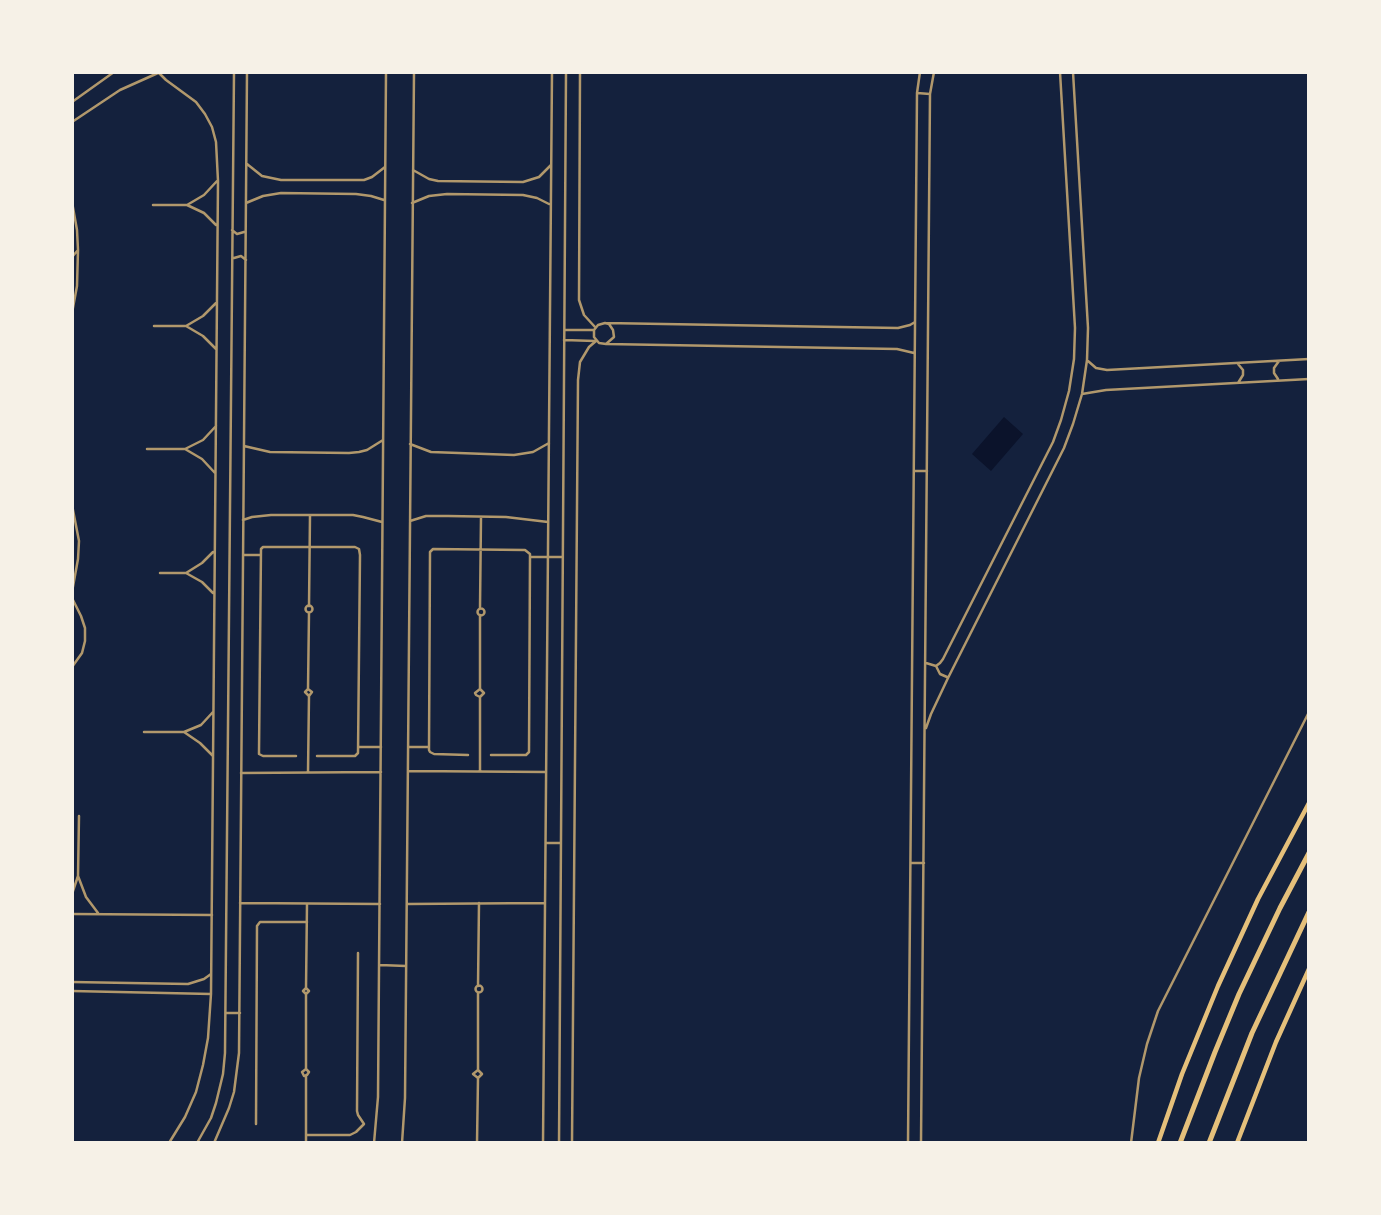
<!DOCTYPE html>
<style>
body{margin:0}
#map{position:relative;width:1381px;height:1215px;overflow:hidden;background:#14213d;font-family:"PT Sans",sans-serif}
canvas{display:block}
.frame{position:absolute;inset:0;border:74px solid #f6f1e7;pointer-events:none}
</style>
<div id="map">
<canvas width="1381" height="1215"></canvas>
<div class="frame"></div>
</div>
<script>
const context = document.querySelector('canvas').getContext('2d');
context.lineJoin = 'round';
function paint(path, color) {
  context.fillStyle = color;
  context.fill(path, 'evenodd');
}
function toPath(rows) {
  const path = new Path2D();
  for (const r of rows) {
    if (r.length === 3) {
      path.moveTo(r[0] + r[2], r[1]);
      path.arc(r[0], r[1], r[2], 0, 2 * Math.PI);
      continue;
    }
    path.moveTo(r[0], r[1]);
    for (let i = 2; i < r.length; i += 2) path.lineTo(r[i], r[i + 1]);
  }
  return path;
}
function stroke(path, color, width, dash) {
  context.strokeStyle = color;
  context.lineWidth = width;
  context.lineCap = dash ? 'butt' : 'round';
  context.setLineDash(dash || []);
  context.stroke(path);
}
paint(toPath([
 [1004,417,1023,434,991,471,972,454]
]), '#0b132b');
stroke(toPath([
 [158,72,166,80,196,102,205,114,212,127,216,142,218,181,211,994,208,1038,203,1065,196,1092,185,1117,169,1143],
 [580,72,579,300,584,315,595,327],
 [917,93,930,94],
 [72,102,114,72],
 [72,122,120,90,158,73,167,72],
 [247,164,262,176,281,180,364,180,372,177,385,167],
 [413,170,429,179,438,181,523,182,539,177,551,165],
 [72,202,77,230,78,250,77,286,72,313],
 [246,203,263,196,281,193,356,194,371,196,384,200],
 [412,203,429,196,447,194,523,195,537,198,549,204],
 [153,205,187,205,204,213,216,225],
 [187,205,204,195,217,181],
 [232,230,237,234,244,232],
 [72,257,78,250],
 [234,258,241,256,246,260],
 [605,323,898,328,910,325,915,322],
 [154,326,186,326,203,336,216,349],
 [186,326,203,316,216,303],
 [565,330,594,330,598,325,605,323,609,324,613,330,614,337,606,344,599,343,594,337,594,330],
 [564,340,595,341],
 [606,344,897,349,914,353],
 [1088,361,1096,368,1107,370,1309,359],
 [1278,379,1274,373,1274,368,1279,361],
 [1238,383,1243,375,1243,370,1238,364],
 [1082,394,1106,390,1309,379],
 [410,444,431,452,514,455,533,452,549,443],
 [244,446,270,452,349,453,359,452,367,450,383,440],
 [147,449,185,449,203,440,216,426],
 [185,449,202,459,215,473],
 [914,471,927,471],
 [72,505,79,541,78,559,72,592],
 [243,520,252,517,271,515,353,515,363,517,382,522],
 [410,521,426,516,448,516,506,517,548,522],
 [243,555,260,555],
 [530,557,562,557],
 [160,573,186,573,202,582,213,593],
 [186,573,202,563,213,552],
 [72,598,81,616,85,628,85,641,82,653,72,667],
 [309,609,3.5],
 [309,606,310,515],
 [480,608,481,517],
 [481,612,3.5],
 [926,663,936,666,940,663,943,659,1053,442,1061,420,1069,391,1074,359,1075,328,1060,72],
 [936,666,940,674,947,677],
 [308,689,305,692,309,696,312,692,308,689,309,613],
 [480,689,475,693,476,695,480,697,484,693,480,689,480,615],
 [926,728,931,714,948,678,1064,448,1073,424,1082,394,1087,360,1088,328,1073,72],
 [144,732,184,732,201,725,213,712],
 [184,732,200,743,213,756],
 [358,747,381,747],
 [408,747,429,747],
 [468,755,434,754,430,752,429,750,430,552,433,549,525,550,530,554,529,752,526,755,491,755],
 [296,756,263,756,259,754,259,752,261,549,263,547,355,547,359,549,360,555,358,753,355,756,317,756],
 [408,771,546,772],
 [480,771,480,697],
 [308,772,309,696],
 [241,773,381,772],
 [546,843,560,843],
 [911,863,924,863],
 [78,876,86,897,98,913],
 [72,894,78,876,79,816],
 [240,903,380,904],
 [407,904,545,903],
 [72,914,212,915],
 [380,965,406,966],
 [72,982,188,984,204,979,211,974],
 [479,989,3.5],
 [478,986,479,903],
 [306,988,307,904],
 [306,988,309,991,306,994,303,991,306,988],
 [72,991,211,994],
 [226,1013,240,1013],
 [306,1069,302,1072,304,1076,307,1075,309,1072,306,1069,306,994],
 [478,1070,473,1074,478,1078,482,1074,478,1070,478,993],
 [256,1124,257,926,260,922,307,922],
 [306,1135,350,1135,356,1132,364,1124,358,1115,357,1111,358,953],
 [197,1143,211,1118,216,1103,223,1074,225,1053,234,72],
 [214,1143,229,1108,234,1092,239,1053,247,72],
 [306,1143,306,1076],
 [374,1143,378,1097,386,72],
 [402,1143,405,1098,414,72],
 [477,1143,478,1078],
 [543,1143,552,72],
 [559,1143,566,72],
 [572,1143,578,380,580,362,589,347,596,341],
 [908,1143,917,93,920,72],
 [921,1143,930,94,934,72],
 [1131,1143,1139,1078,1147,1044,1158,1011,1309,712]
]), '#b1986c', 2.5);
stroke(toPath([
 [1158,1143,1182,1074,1218,986,1258,899,1309,803],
 [1237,1143,1276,1042,1309,969]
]), '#e5c07b', 4.5);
stroke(toPath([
 [1180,1143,1215,1052,1239,994,1280,908,1309,853],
 [1209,1143,1252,1033,1309,912]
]), '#e5c07b', 5);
</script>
